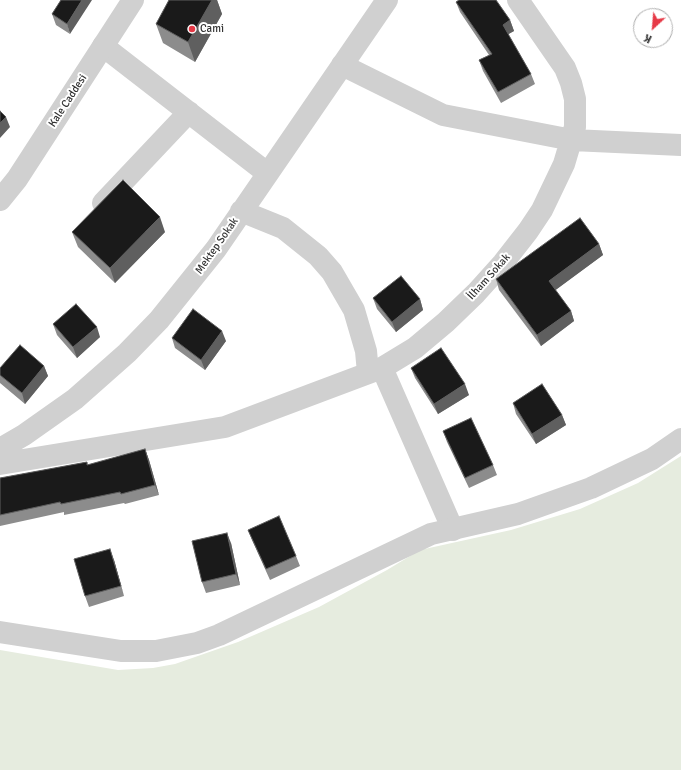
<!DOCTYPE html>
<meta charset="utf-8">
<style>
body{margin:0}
#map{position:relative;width:681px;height:770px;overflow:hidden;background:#fff;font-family:Signika,sans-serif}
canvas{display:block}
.north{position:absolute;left:633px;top:8px;width:40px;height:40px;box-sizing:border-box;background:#fff;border:1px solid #adadad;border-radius:50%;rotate:206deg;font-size:11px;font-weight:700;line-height:16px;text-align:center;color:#333}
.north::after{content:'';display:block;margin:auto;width:14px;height:18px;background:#e63946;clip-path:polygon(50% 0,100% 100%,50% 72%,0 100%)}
</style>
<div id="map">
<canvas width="681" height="770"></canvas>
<div class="north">K</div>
</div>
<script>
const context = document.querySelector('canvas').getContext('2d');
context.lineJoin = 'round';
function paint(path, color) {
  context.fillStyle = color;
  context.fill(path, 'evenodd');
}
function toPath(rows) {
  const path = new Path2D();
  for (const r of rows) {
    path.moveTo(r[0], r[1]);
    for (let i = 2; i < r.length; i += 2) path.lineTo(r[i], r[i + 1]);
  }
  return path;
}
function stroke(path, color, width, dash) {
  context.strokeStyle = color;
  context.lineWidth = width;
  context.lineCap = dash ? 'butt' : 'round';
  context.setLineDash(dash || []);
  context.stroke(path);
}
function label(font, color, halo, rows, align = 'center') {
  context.font = font + ' Signika,sans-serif';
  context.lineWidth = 4;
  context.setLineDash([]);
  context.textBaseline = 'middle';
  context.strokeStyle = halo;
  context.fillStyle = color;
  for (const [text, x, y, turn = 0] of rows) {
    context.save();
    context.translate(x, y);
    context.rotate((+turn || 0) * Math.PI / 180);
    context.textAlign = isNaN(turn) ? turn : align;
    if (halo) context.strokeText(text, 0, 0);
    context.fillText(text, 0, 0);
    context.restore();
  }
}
paint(toPath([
 [681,456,681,770,0,770,0,650,118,670,153,668,175,664,238,642,319,607,387,570,420,550,511,530,580,509,638,483]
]), '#e6ecdf');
stroke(toPath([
 [103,46,267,173],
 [342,65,443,115,572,140,681,145],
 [103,203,189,112],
 [241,211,283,228,318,256,332,272,354,310,366,351,368,373],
 [0,449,24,435,75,399,127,353,159,320,216,249,387,0],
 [0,464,225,427,382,368],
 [453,530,382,368,415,348,446,322,476,293,503,263,528,231,542,210,564,164,575,127,575,99,571,83,565,68,518,0]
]), '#d0d0d0', 22);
stroke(toPath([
 [0,200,17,179,133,0],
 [0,632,121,651,156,651,197,643,219,635,431,534,518,514,591,488,652,459,681,439]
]), '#d0d0d0', 22);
paint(toPath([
 [61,0,70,34,56,25,52,14],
 [169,0,217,0,222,14,195,62,163,43,156,24],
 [456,2,510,20,514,31,508,34,531,74,535,84,501,103,483,71,479,60,489,55,460,12],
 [72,232,165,232,115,283,78,247],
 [599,244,603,255,555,290,571,311,574,321,541,346,499,290,496,279],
 [373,298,420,299,423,310,396,332,377,309],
 [53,324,100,337,77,358,57,335],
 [172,338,226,341,205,370,175,348],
 [44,366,48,376,25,404,0,383,0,368],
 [411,368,469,395,438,414,415,378],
 [513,403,562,415,566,425,536,444,516,414],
 [443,431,493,465,497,475,469,488,447,442],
 [145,449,149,460,159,495,125,504,124,503,64,515,64,512,0,526,0,478,87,462,88,465],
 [248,530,296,556,300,566,270,580,252,540],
 [231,543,240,585,206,593,202,582],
 [114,560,124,596,89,607,85,596]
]), '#8c8c8c');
paint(toPath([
 [82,0,92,0,70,34,67,24],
 [212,0,217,0,222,14,195,62,188,42],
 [510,20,514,31,507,35,503,25],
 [6,117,10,127,0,138,0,123],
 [160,217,165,232,115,283,110,268],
 [599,244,603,255,553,292,549,281],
 [420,299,423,310,396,332,392,322],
 [571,311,574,321,541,346,537,335],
 [97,327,100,337,77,358,73,347],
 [222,331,226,341,205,370,201,360],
 [44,366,48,376,25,404,22,393],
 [465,384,469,395,438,414,434,404],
 [562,415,566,425,536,444,532,434],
 [145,449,149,460,159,495,155,485],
 [227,533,231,543,240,585,236,574],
 [110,549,114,560,124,596,121,586]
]), '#5f5f5f');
const building = toPath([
 [61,0,82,0,67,24,52,14,61,0],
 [169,0,212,0,188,42,156,24,169,0],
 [459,0,496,0,510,20,503,25,531,74,498,92,479,60,492,54,456,2,459,0],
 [0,111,6,117,0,123,0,111],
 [123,180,160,217,110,268,72,232,123,180],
 [580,218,599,244,549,281,571,311,537,335,496,279,580,218],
 [401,276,420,299,392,322,373,298,401,276],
 [76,304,97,327,73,347,53,324,76,304],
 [193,309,222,331,201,360,172,338,193,309],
 [20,345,44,366,22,393,0,375,0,368,20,345],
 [441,348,465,384,434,404,411,368,441,348],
 [542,384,562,415,532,434,513,403,542,384],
 [471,418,493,465,465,478,443,431,471,418],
 [145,449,155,485,121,494,120,492,61,504,60,502,0,515,0,478,87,462,87,465,145,449],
 [279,516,296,556,266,569,248,530,279,516],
 [227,533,236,574,202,582,192,541,227,533],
 [110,549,121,586,85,596,74,559,110,549]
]);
paint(building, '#1a1a1a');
stroke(building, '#5f5f5f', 1);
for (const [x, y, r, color] of [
 [192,29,4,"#e63946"]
]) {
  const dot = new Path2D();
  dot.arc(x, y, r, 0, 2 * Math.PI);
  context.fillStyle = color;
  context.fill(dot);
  stroke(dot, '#fff', 1.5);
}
label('11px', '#333', '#fff', [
 ["Cami",200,29]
], 'left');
label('11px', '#333', '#fff', [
 ["Kale Caddesi",68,101,-57],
 ["Mektep Sokak",217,246,-55],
 ["İlham Sokak",489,277,-48]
]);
</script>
